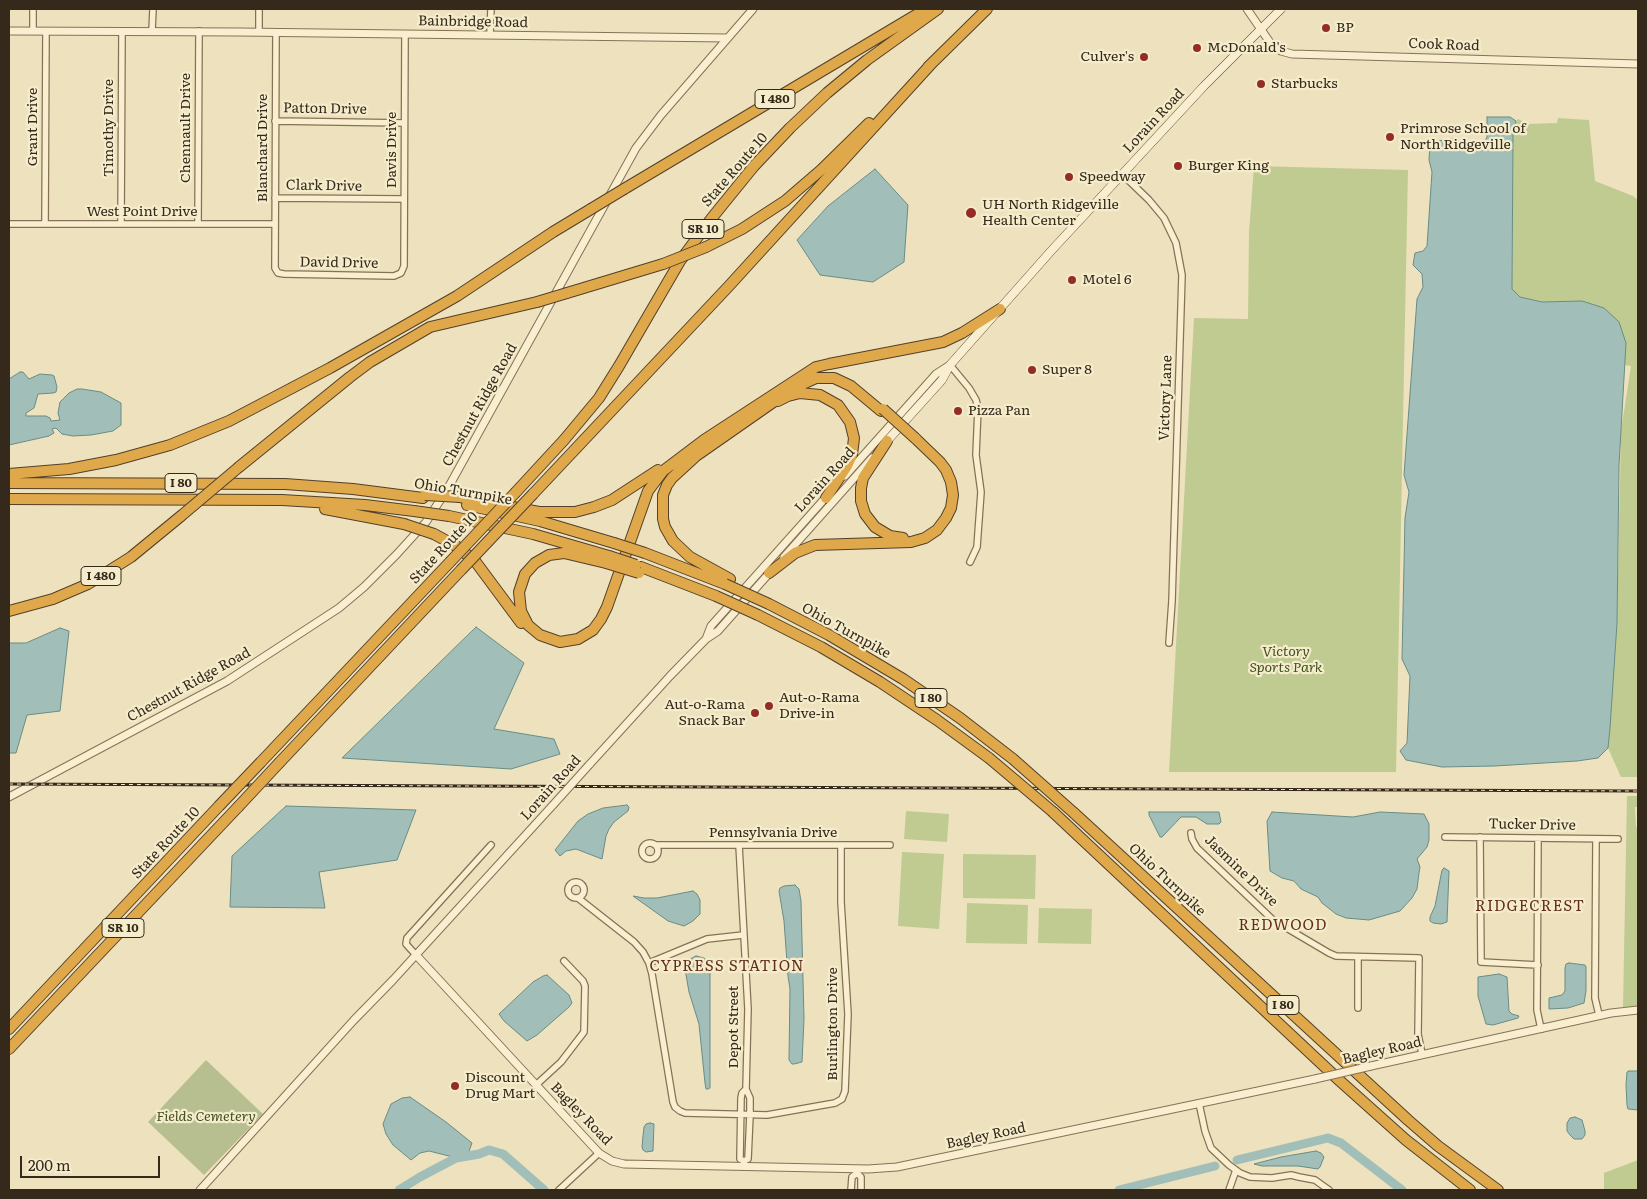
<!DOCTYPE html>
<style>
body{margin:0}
#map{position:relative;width:1647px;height:1199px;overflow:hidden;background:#ede2bd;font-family:Literata,serif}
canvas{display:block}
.frame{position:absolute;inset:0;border:10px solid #34291b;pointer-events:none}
.scale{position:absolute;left:20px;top:1156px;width:140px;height:22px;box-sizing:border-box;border:2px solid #34291b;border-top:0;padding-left:6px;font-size:15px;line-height:18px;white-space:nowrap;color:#34291b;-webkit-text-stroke:4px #f5eccc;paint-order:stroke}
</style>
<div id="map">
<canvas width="1647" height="1199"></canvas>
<div class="frame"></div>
<div class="scale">200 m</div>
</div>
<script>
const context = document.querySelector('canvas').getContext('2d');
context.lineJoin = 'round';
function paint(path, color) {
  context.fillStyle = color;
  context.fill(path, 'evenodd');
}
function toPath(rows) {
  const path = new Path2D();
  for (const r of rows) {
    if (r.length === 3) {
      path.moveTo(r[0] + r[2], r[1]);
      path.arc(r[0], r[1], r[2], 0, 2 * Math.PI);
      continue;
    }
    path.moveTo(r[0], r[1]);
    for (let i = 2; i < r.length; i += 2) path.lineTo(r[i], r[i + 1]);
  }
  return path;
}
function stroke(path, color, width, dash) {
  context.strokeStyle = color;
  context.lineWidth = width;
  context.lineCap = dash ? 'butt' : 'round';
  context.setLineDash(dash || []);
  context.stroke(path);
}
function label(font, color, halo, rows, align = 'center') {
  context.font = font + ' Literata,serif';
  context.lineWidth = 4.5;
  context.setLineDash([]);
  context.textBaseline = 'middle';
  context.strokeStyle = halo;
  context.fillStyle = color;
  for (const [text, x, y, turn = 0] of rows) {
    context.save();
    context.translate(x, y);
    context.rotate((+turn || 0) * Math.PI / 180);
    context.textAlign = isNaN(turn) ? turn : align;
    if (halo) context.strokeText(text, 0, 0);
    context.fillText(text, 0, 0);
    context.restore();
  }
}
paint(toPath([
 [1558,118,1589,120,1595,181,1633,196,1638,200,1638,777,1621,777,1608,748,1617,623,1621,431,1631,366,1624,365,1626,343,1582,301,1542,302,1520,297,1512,289,1513,133,1516,121,1518,119,1528,124,1557,123],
 [1254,166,1408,170,1396,772,1169,772,1194,318,1248,319,1249,232],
 [1627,796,1638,796,1638,807,1635,807,1636,827,1638,828,1638,1007,1623,1007],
 [906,811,949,814,947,842,904,839],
 [902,852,944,854,939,929,898,926],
 [963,854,1036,855,1035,899,963,898],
 [967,903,1028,905,1027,944,966,943],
 [1039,908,1092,909,1091,944,1038,943],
 [1638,1160,1638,1190,1604,1190,1604,1173]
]), '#c0cb91');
paint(toPath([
 [206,1060,263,1114,204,1175,148,1122]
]), '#b7bf91');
const water = toPath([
 [1487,117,1510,117,1516,121,1513,133,1512,289,1520,297,1542,302,1582,301,1604,308,1619,322,1626,343,1619,465,1617,623,1610,728,1608,748,1598,758,1577,761,1495,766,1442,767,1406,760,1400,751,1407,743,1410,676,1402,659,1405,518,1409,492,1404,475,1417,299,1423,287,1422,274,1413,265,1415,253,1423,251,1427,246,1432,172,1429,160,1430,144,1437,141,1452,139,1471,145,1483,146,1487,137,1487,117],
 [875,169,908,205,904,262,873,282,820,275,797,240,828,206,875,169],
 [20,372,23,372,29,379,40,374,52,375,54,376,57,387,56,392,53,393,38,394,34,408,26,413,26,416,46,416,50,418,51,421,60,420,58,413,60,402,69,393,77,389,82,389,101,392,121,403,121,425,113,431,91,435,73,436,62,434,56,428,52,429,54,433,49,436,9,445,9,379,20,372],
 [476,627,524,663,494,729,554,739,560,754,511,769,342,758,476,627],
 [60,628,69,631,60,711,27,715,16,753,9,753,9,643,26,643,60,628],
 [627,805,629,807,628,811,614,822,609,829,606,836,602,859,576,849,566,851,560,856,555,850,578,821,588,814,603,808,627,805],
 [286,806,416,810,397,860,319,872,325,908,230,907,232,856,286,806],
 [1149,812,1219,812,1221,822,1219,824,1207,824,1196,817,1181,817,1162,837,1160,837,1149,815,1149,812],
 [1272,812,1353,817,1380,812,1424,814,1429,824,1429,840,1427,847,1417,859,1420,867,1419,873,1417,889,1412,898,1400,911,1369,920,1346,918,1336,914,1322,903,1318,897,1301,889,1294,881,1282,878,1270,871,1267,821,1272,812],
 [1444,868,1449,871,1447,922,1441,924,1433,923,1430,921,1430,917,1435,906,1442,870,1444,868],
 [795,885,799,889,801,901,804,1019,802,1062,794,1064,792,1064,789,1060,790,989,788,976,784,921,779,891,780,888,784,886,795,885],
 [693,891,697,894,700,900,700,914,693,921,684,926,668,921,633,896,644,898,657,898,693,891],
 [696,956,704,958,707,962,710,973,710,1088,708,1089,706,1089,705,1083,699,1024,689,992,685,969,688,960,696,956],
 [1569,963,1585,965,1586,967,1586,991,1584,1003,1568,1008,1549,1009,1549,998,1562,995,1565,991,1565,968,1566,964,1569,963],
 [1499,974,1507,977,1509,1011,1512,1014,1519,1016,1518,1018,1493,1025,1486,1024,1478,996,1478,977,1499,974],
 [547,975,569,995,572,1003,569,1007,537,1035,527,1041,504,1021,499,1014,533,982,543,976,547,975],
 [1629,1071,1638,1071,1638,1110,1628,1109,1627,1105,1626,1085,1627,1072,1629,1071],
 [410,1097,446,1122,472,1143,468,1154,453,1157,429,1151,420,1153,411,1160,393,1145,386,1134,383,1124,391,1104,402,1098,410,1097],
 [1575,1117,1582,1120,1585,1131,1585,1135,1582,1139,1574,1139,1570,1135,1567,1131,1567,1123,1570,1118,1575,1117],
 [650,1123,654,1124,653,1151,646,1152,643,1150,642,1147,643,1136,644,1127,646,1124,650,1123],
 [1316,1151,1321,1153,1324,1157,1320,1167,1318,1169,1298,1166,1262,1166,1254,1164,1281,1157,1316,1151]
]);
paint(water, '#a1bfb8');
stroke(water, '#688c85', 1);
stroke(toPath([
 [1237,1160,1328,1138,1341,1143,1402,1190],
 [399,1190,420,1177,456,1158,479,1154,489,1150,503,1154,544,1190],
 [1119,1190,1215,1166]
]), '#a1bfb8', 9);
const minor = toPath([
 [33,31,33,9],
 [152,31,153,9],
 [259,32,259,9],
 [276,32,275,268,278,273,284,274,394,276,401,273,404,266,405,34],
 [490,35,491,9],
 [275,121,404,123],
 [1122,174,1149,200,1164,218,1176,243,1182,275,1172,601,1169,643],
 [275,198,404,199],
 [9,224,274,224],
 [45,224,46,31],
 [121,224,122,31],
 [198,224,199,31],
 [950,365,969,388,976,400,978,408,976,455,981,492,977,547,970,562],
 [1191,833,1192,839,1197,848,1273,920,1329,953,1336,956,1419,958,1418,1034,1422,1054],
 [1445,837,1618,839],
 [1480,837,1481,962,1538,965],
 [1538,838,1537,1010,1541,1029],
 [1596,839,1595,998,1599,1015],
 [650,851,8],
 [655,845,890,845],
 [739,845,748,1009,746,1089],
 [576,890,8],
 [578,898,634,942,643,952,649,963,652,974,673,1102,675,1107,680,1111,685,1113,767,1115,835,1103,842,1099,845,1091,848,1014,841,902,841,845],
 [416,955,406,944,407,938,491,845],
 [1358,957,1358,1008],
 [649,963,707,939,743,935],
 [536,1085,561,1062,584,1032,585,986,583,981,564,961],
 [1199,1103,1205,1131,1211,1148,1229,1165,1240,1173,1250,1177,1272,1178,1291,1175,1299,1177,1315,1180,1329,1190],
 [744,1166,744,1161,740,1159,741,1098,742,1093,746,1089,750,1098,750,1115,748,1159,744,1161],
 [857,1169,857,1173,861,1177,861,1190],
 [559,1190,599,1153],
 [851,1190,852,1177,857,1173],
 [1229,1190,1236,1170]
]);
const tertiary = toPath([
 [1247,9,1271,44,1281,51,1292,54,1638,64],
 [9,31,240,32,727,38],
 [845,476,936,374,950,365],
 [784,557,872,458],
 [706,639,711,626,828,495],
 [589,765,670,676,706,639,718,631,772,570],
 [9,797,227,681,339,608,364,587,397,554,426,522,448,488,636,148,661,115,753,9],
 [416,955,599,1153,612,1161,624,1164,868,1169,897,1167,1315,1079],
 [1371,1066,1611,1013,1638,1010],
 [200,1190,354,1020,393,980,553,805]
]);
const secondary = toPath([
 [887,441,942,380,950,365,1051,251,1204,86,1281,9]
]);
const motorway = toPath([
 [928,67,987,9],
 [624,189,926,9],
 [706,247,742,229,785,201,821,170,869,123],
 [567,293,663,264],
 [794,388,816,378,834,378,851,386,881,411],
 [778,401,788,396,800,393,820,395,838,405,850,422,854,438,852,455,847,466,826,498],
 [887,441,863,478,861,488,861,501,865,514,875,527,890,536,903,538],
 [677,466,696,456],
 [239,467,350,377,370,362,430,327,537,302],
 [9,474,69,469,116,460,170,445,229,421,330,368,457,296,553,232,591,209],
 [9,483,285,484,353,489,423,498],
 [516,492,564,440,599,398,619,366,680,261,711,219,754,166,790,128,827,93,867,60,938,9],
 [533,494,728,287,933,62],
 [460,497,539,512,575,512,594,507,612,500,658,470],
 [9,499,282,500,365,505,414,511],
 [467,505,540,521,614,543],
 [325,509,404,524],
 [449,516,533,534,609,556],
 [434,534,456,546,475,561,521,623],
 [645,553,725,584],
 [606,563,564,553,549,555,535,563,525,574,519,592,521,611,528,625,540,635,560,642,578,639,593,630,601,619,607,607,648,491,663,471,704,440,816,367,829,364,943,342,962,333,1000,309],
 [641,567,716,596],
 [769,573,795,553,815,545,911,542,925,538,937,530,946,518,951,508,953,495,951,482,946,470,940,462,915,438],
 [730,579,690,557,673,541,665,527,663,519,663,495,667,485,672,478,696,456,782,396],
 [769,604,829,635,903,679,960,718,1013,759],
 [9,611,53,599,88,584,131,557,181,516],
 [758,615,821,647,880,682,937,720,989,758],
 [261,762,450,562],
 [280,762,461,570],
 [1053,812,1340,1081,1406,1140,1470,1190],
 [1074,813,1408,1120,1438,1146,1498,1190],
 [9,1029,219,806],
 [9,1049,238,807]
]);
stroke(minor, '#857256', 8);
stroke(tertiary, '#857256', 9);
stroke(secondary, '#66533a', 9);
stroke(motorway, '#52402b', 12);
stroke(minor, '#f9efd0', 5.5);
stroke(tertiary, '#f9efd0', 7);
stroke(secondary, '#f9efd0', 8);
stroke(motorway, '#dfa84b', 10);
const rail = toPath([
 [9,784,1638,791]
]);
stroke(rail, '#34291b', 3);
stroke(rail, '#f5eccc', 1, [4]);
const tertiaryBridge = toPath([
 [553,805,589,765],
 [1315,1079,1371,1066]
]);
const motorwayBridge = toPath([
 [591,209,624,189],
 [663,264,706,247],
 [537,302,567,293],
 [883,409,915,438],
 [425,495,460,497],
 [414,511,449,516],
 [181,516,239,467],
 [404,524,434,534],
 [614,543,645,553],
 [609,556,636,565],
 [450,562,516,492],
 [606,563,639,573],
 [461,570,533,494],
 [725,584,769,604],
 [716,596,758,615],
 [989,758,1053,812],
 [1013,759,1074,813],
 [219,806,261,762],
 [238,807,280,762]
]);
stroke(tertiaryBridge, '#857256', 9, []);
stroke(motorwayBridge, '#52402b', 12, []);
stroke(tertiaryBridge, '#f9efd0', 7);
stroke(motorwayBridge, '#dfa84b', 10);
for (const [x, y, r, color] of [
 [1326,28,5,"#942d26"],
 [1197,48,5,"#942d26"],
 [1144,57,5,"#942d26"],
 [1261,84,5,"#942d26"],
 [1390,137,5,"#942d26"],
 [1178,166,5,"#942d26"],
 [1069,177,5,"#942d26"],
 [971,213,6,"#942d26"],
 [1072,280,5,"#942d26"],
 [1032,370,5,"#942d26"],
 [958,411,5,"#942d26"],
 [769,706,5,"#942d26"],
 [755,713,5,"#942d26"],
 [455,1086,5,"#942d26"]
]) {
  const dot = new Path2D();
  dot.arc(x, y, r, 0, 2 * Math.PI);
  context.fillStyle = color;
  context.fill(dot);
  stroke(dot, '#f5eccc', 2);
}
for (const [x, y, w] of [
 [775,99,40],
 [703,229,42],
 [181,483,32],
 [101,576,40],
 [931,698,32],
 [123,928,42],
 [1283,1005,32]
]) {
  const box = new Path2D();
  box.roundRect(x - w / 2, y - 9.5, w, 19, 4);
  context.fillStyle = '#f5eccc';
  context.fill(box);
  stroke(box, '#34291b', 1);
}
label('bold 12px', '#34291b', null, [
 ["I 480",775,99],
 ["SR 10",703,229],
 ["I 80",181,483],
 ["I 480",101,576],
 ["I 80",931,698],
 ["SR 10",123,928],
 ["I 80",1283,1005]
]);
label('14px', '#34291b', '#f5eccc', [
 ["Bainbridge Road",473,22,1],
 ["Cook Road",1444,45,2],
 ["Patton Drive",325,109,1],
 ["Lorain Road",1154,121,-47],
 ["Grant Drive",33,127,-90],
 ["Timothy Drive",109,128,-90],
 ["Chennault Drive",186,128,-90],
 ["Blanchard Drive",263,148,-90],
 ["Davis Drive",392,150,-90],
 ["State Route 10",735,170,-49],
 ["Clark Drive",324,186,1],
 ["West Point Drive",142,212],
 ["David Drive",339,263,1],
 ["Victory Lane",1166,398,-88],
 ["Chestnut Ridge Road",480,405,-61],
 ["Lorain Road",825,480,-48],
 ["Ohio Turnpike",463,492,10],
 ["State Route 10",444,548,-47],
 ["Ohio Turnpike",846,631,29],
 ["Chestnut Ridge Road",189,685,-29],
 ["Lorain Road",551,788,-48],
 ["Tucker Drive",1532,825,1],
 ["Pennsylvania Drive",773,833],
 ["State Route 10",166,843,-47],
 ["Jasmine Drive",1241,871,44],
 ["Ohio Turnpike",1167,880,43],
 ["Burlington Drive",833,1024,-90],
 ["Depot Street",734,1027,-90],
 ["Bagley Road",1382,1051,-13],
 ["Bagley Road",581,1114,46],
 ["Bagley Road",986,1136,-12]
]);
label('14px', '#34291b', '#f5eccc', [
 ["BP",1336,28],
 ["McDonald's",1207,48],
 ["Culver's",1134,57,"right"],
 ["Starbucks",1271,84],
 ["Primrose School of",1400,129],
 ["North Ridgeville",1400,145],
 ["Burger King",1188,166],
 ["Speedway",1079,177],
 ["UH North Ridgeville",982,205],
 ["Health Center",982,221],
 ["Motel 6",1082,280],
 ["Super 8",1042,370],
 ["Pizza Pan",968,411],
 ["Aut-o-Rama",779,698],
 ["Drive-in",779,714],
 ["Aut-o-Rama",745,705,"right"],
 ["Snack Bar",745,721,"right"],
 ["Discount",465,1078],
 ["Drug Mart",465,1094]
], 'left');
label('italic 14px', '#425122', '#f5eccc', [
 ["Victory",1286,652],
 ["Sports Park",1286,668],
 ["Fields Cemetery",206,1117]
]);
context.letterSpacing = '1px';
label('15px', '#612e1b', '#f5eccc', [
 ["RIDGECREST",1530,907],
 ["REDWOOD",1283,926],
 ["CYPRESS STATION",727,967]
]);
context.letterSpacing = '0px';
</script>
